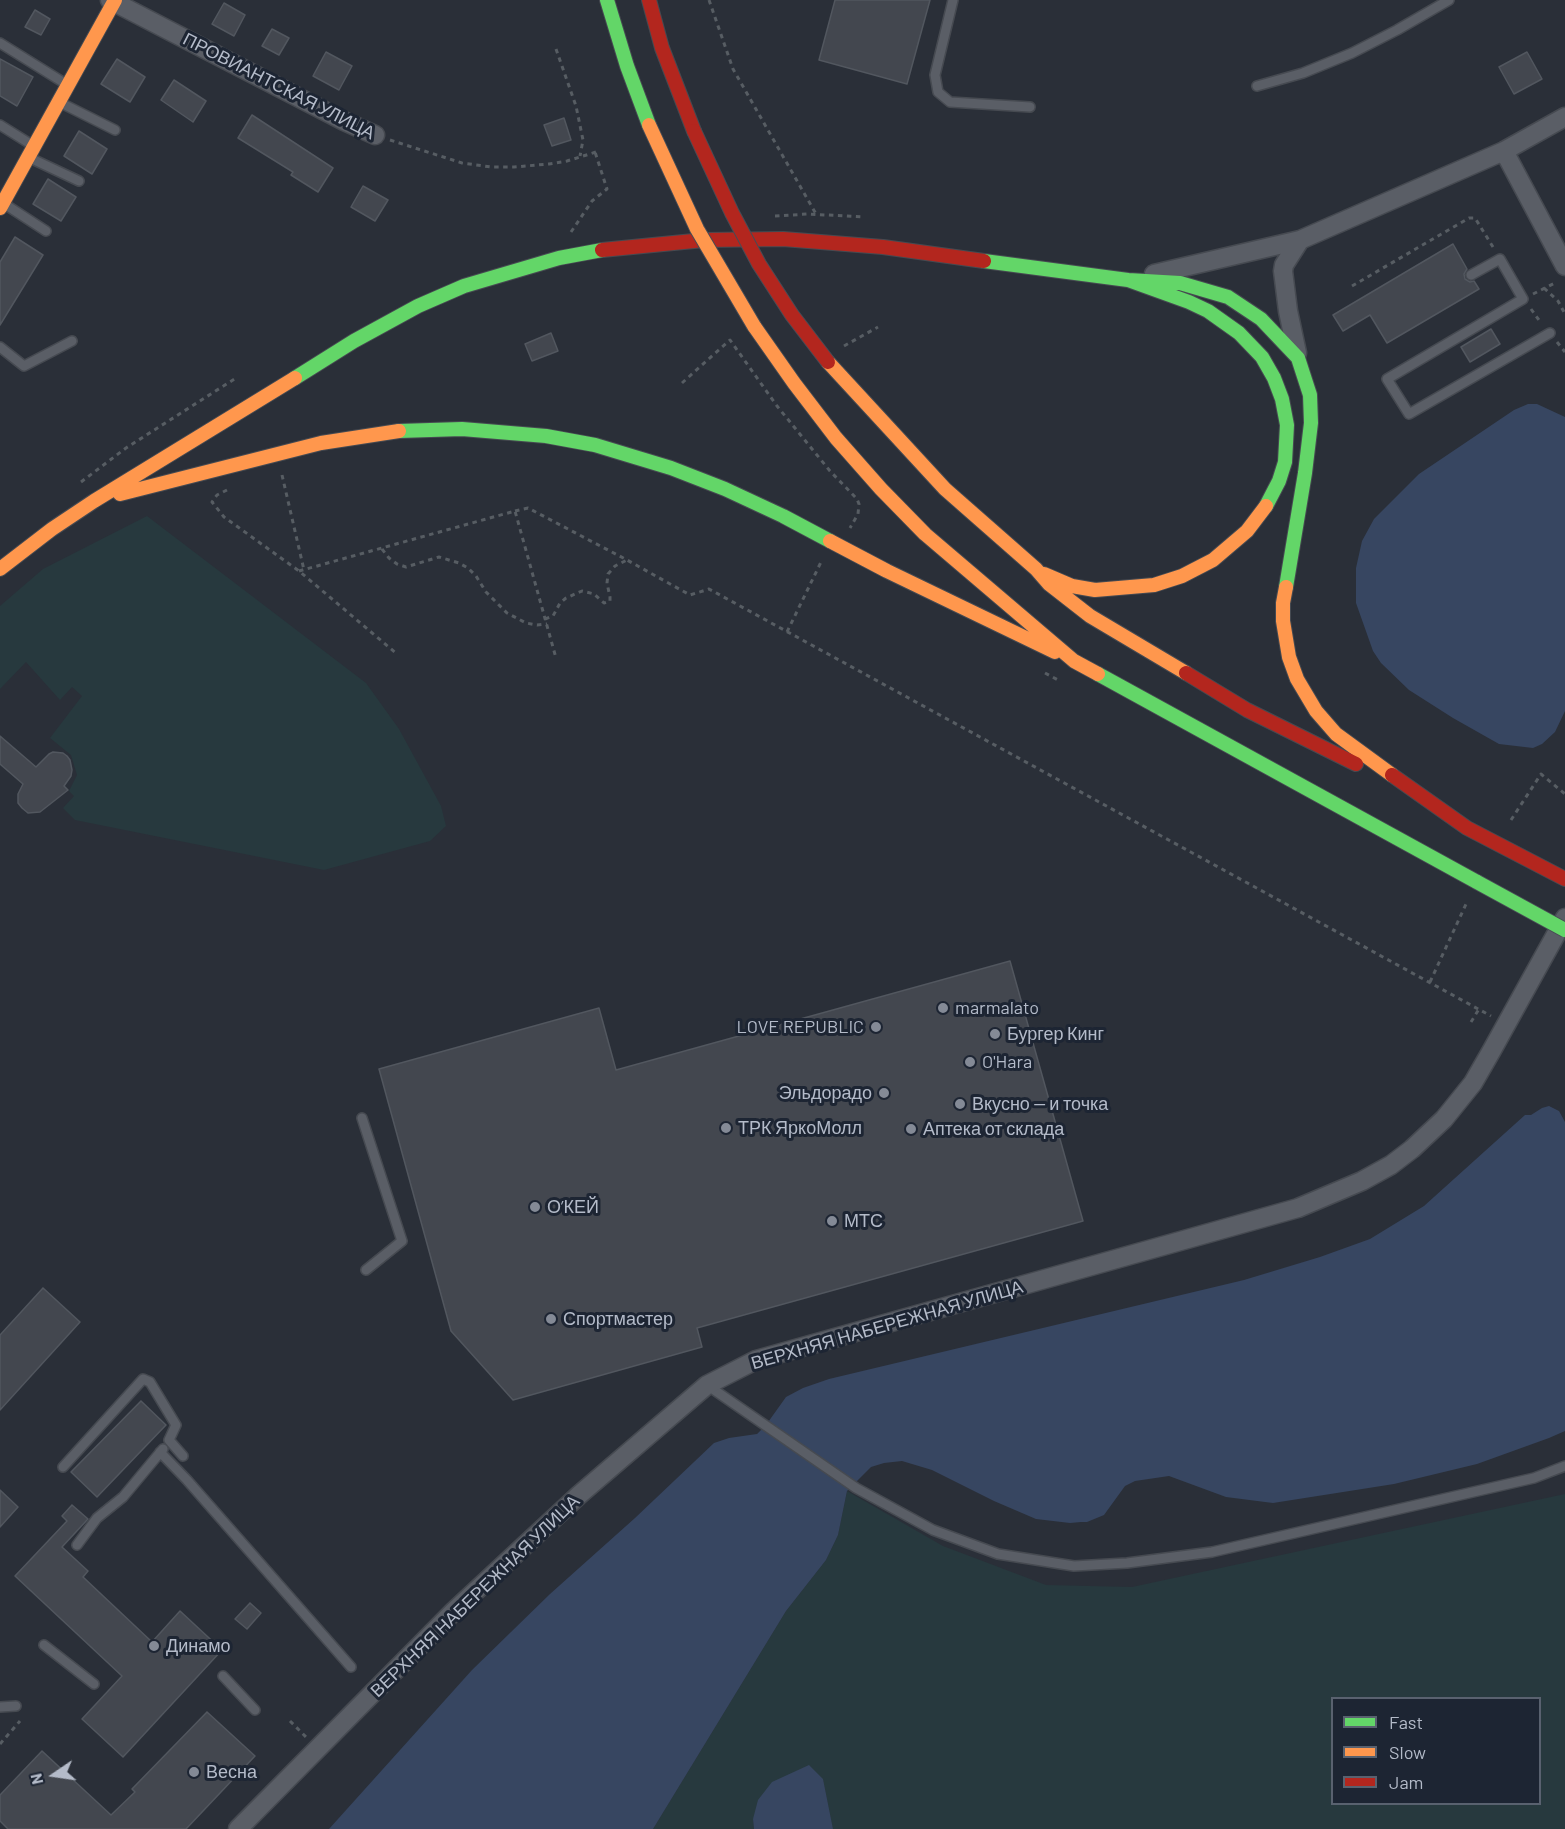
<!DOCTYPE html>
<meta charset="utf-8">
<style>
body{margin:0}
#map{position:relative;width:1565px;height:1829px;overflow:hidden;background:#2a2f38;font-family:Barlow,sans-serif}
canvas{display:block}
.legend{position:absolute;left:1331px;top:1697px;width:210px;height:108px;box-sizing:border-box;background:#1d2533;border:2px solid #59616f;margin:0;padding:8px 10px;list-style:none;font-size:18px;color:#b4bbc9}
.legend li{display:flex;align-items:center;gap:12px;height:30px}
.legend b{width:30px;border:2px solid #59616f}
.north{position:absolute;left:24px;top:1745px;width:60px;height:60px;-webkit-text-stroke:4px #1d2533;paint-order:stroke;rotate:257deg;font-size:16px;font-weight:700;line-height:24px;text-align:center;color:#b4bbc9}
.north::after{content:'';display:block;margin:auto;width:21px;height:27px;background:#b4bbc9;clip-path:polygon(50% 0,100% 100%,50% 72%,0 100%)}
</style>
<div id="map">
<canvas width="1565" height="1829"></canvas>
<ul class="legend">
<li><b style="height:8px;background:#63d668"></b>Fast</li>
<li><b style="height:8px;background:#ff974d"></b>Slow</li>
<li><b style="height:8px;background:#b3261e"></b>Jam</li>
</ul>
<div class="north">N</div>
</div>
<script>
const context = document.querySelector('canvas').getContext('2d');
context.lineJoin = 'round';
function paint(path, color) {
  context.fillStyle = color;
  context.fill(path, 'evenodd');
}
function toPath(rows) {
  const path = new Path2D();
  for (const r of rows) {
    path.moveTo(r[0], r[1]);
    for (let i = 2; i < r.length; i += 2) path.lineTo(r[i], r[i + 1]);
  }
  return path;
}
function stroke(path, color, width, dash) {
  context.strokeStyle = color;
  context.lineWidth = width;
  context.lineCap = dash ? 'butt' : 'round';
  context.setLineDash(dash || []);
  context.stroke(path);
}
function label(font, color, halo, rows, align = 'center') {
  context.font = font + ' Barlow,sans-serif';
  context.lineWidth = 6;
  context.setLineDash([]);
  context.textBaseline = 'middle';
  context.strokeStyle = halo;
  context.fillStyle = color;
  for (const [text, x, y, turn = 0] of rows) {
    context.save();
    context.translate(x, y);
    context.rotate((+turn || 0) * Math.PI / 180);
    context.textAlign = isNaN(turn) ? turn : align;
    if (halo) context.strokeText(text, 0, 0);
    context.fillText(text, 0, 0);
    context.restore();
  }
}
paint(toPath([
 [147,516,366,683,399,729,441,806,446,826,430,841,324,870,75,820,63,808,74,796,69,791,77,775,71,755,50,738,82,696,72,687,60,700,26,662,0,689,0,606,43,569],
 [847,1491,943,1546,1046,1585,1132,1587,1565,1494,1565,1829,833,1829,823,1779,753,1819,754,1829,653,1829,786,1611,826,1560,838,1535],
 [1332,1698,1540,1698,1540,1804,1332,1804]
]), '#27393e');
paint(toPath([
 [1528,404,1537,404,1565,417,1565,711,1555,732,1542,744,1533,748,1499,744,1453,718,1409,690,1381,663,1373,651,1356,603,1356,568,1362,541,1374,519,1419,474,1514,410],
 [1549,1106,1559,1111,1565,1122,1565,1431,1549,1438,1477,1464,1394,1484,1273,1503,1226,1497,1169,1476,1135,1481,1125,1486,1104,1515,1087,1522,1081,1522,1070,1523,1036,1519,994,1501,932,1470,902,1461,884,1463,871,1467,847,1491,838,1535,826,1560,786,1611,653,1829,329,1829,472,1670,550,1594,635,1518,714,1443,729,1438,757,1434,766,1425,786,1397,803,1388,829,1379,1244,1280,1320,1257,1370,1239,1424,1206,1525,1115,1531,1115,1542,1108],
 [809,1765,823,1779,833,1829,754,1829,753,1819,758,1800,772,1782]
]), '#374661');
const building = toPath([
 [835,0,930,0,907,84,819,60,835,0],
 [224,3,245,15,234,36,212,24,224,3],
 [35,10,50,19,41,35,25,27,35,10],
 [272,29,289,38,279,55,262,46,272,29],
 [326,52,352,66,339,90,313,76,326,52],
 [1527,52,1542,79,1514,94,1499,67,1527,52],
 [0,59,33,77,17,106,0,96,0,59],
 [117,59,145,77,130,102,101,84,117,59],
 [174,80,206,101,193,122,161,100,174,80],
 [252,115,333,168,318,192,291,175,293,172,238,138,252,115],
 [564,118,571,140,552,146,544,125,564,118],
 [79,131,107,149,92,174,64,156,79,131],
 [48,179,76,197,61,221,33,204,48,179],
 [363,186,388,200,375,221,351,207,363,186],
 [15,237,43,255,0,325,0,262,15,237],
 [1453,244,1467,269,1464,274,1465,279,1470,282,1474,281,1479,289,1387,343,1370,315,1343,331,1333,315,1453,244],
 [1491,329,1500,344,1470,362,1461,347,1491,329],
 [551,333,558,351,532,361,525,344,551,333],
 [0,736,36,767,49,754,53,752,63,753,67,756,70,760,72,770,71,776,64,786,68,790,40,812,28,813,22,808,18,803,18,794,23,784,0,764,0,736],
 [1010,961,1083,1221,697,1328,702,1347,513,1400,451,1331,379,1069,599,1008,616,1070,1010,961],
 [43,1288,80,1322,0,1410,0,1335,43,1288],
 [141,1401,166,1425,97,1497,71,1472,141,1401],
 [0,1490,18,1507,0,1527,0,1490],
 [72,1505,88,1519,62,1547,88,1571,83,1577,152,1642,180,1611,222,1650,123,1757,82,1719,122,1676,15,1576,67,1521,62,1516,72,1505],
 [250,1603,261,1613,247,1629,235,1619,250,1603],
 [207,1712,255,1756,186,1829,8,1829,0,1821,0,1795,42,1751,111,1815,135,1792,132,1789,207,1712]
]);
paint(building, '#43474f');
stroke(building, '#52575f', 1.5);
const lane = toPath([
 [953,0,935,75,938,92,950,102,1030,107],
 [0,43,66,84],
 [1257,86,1303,73,1352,53,1397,30,1449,0],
 [61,103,115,130],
 [0,125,32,145],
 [30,158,79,181],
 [3,203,46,231],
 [1471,275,1500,259,1523,299,1387,379,1409,414,1550,333],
 [0,347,24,366,72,341],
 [362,1118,402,1241,366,1270],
 [707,1385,856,1488,933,1530,998,1554,1074,1566,1127,1563,1212,1552,1534,1478,1565,1466],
 [160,1452,187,1480,351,1667],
 [63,1467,143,1379,150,1382,176,1425,169,1440,183,1456],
 [77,1545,97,1518,123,1497,163,1449],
 [44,1645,94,1684],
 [223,1676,255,1710],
 [0,1707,16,1706]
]);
const street = toPath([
 [110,0,344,121,375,135],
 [1504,151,1565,266],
 [1154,274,1300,240,1504,151,1565,117],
 [1297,353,1288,311,1283,271,1284,265,1300,240],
 [238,1829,454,1611,579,1495,707,1385,756,1360,1298,1208,1362,1181,1391,1165,1412,1149,1444,1119,1473,1083,1492,1050,1565,918]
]);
const fast = toPath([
 [607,0,627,66,649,125],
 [984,261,1128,280,1189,302,1208,311,1239,333,1262,357,1274,378,1282,399,1287,425,1285,462,1279,481,1266,506],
 [1128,280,1180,283,1228,297,1261,319,1298,358,1310,395,1311,423,1305,473,1286,587],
 [295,378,354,341,418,306,464,286,559,258,602,250],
 [399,431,462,429,546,436,595,445,671,468,725,489,783,516,830,541],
 [1098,674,1477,882]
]);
const slow = toPath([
 [0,208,115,0],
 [754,326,794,383,836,438,881,489,925,534,1074,661,1098,674],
 [828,362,945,489,1036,569,1049,584,1090,616,1186,673],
 [120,494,321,443,399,431],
 [830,541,887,571,1055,652],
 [0,569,52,529,94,501,295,378],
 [1044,574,1072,586,1095,590,1154,585,1182,576,1213,560,1247,531,1266,506],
 [1286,587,1283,603,1283,621,1289,657,1297,679,1316,711,1336,734,1392,775]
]);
const jam = toPath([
 [649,0,662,48,694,131],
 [602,250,704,240,783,239,883,247,984,261],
 [1186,673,1247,710,1356,764],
 [1392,775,1467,828,1565,879]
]);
stroke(lane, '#464a51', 12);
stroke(street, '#464a51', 21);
stroke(fast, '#464a51', 16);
stroke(slow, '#464a51', 16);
stroke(jam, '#464a51', 16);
stroke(toPath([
 [709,0,733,69,816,214],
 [556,49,576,106,583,140,580,156],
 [390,140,462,163,491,167,514,167,549,164,567,161,596,152],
 [775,216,808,214,864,217],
 [571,232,592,201,607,189,595,152],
 [1352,286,1469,218,1475,218,1493,247],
 [1544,288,1558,301,1565,314],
 [1533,294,1557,282],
 [1531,309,1541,323],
 [1557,342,1565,352],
 [844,346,878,327],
 [682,383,730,340,777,406,830,471,857,499,859,504,858,514,850,528],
 [282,475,304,570],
 [81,482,126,448,236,378],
 [227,490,217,495,212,502,224,517,299,571,397,654],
 [515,511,528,508,627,560,690,595,709,589,1491,1016],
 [382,549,389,558,397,564,406,567,439,557,459,563,468,568,476,576,486,592,507,613,526,623,537,625,547,624],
 [299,571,515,511,556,658],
 [545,619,553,616,560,603,566,598,582,591,594,594,604,603,610,601,610,597,607,583,608,574,615,566,627,560],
 [787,632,822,560],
 [1045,673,1058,680],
 [1511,820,1541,774,1565,794],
 [1430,982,1467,902],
 [1471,1022,1479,1009],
 [290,1721,306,1737],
 [0,1744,20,1721]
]), '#575d63', 3, [4.5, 4.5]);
stroke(lane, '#5a5e66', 9);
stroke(street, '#5a5e66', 18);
stroke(fast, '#63d668', 14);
stroke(slow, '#ff974d', 14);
stroke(jam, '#b3261e', 14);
const fastBridge = toPath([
 [1477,882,1565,930]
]);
const slowBridge = toPath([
 [649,125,697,229,754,326]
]);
const jamBridge = toPath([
 [694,131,732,213,759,264,792,315,828,362]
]);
stroke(fastBridge, '#484c55', 16, []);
stroke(slowBridge, '#484c55', 16, []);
stroke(jamBridge, '#484c55', 16, []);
stroke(fastBridge, '#63d668', 14);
stroke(slowBridge, '#ff974d', 14);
stroke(jamBridge, '#b3261e', 14);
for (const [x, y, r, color] of [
 [943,1008,6,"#848a96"],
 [876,1027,6,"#848a96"],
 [995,1034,6,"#848a96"],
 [970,1062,6,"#848a96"],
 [884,1093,6,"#848a96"],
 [960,1104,6,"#848a96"],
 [726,1128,6,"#848a96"],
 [911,1129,6,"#848a96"],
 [535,1207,6,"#848a96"],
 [832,1221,6,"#848a96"],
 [551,1319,6,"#848a96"],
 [154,1646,6,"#848a96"],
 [194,1772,6,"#848a96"]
]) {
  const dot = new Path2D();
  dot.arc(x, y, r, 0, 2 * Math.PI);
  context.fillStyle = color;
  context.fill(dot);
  stroke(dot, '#1d2533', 2);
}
label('18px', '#b4bbc9', '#1d2533', [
 ["ПРОВИАНТСКАЯ УЛИЦА",279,86,27],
 ["ВЕРХНЯЯ НАБЕРЕЖНАЯ УЛИЦА",887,1325,-16],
 ["ВЕРХНЯЯ НАБЕРЕЖНАЯ УЛИЦА",475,1596,-44]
]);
label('18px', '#b4bbc9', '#1d2533', [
 ["marmalato",955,1008],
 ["LOVE REPUBLIC",864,1027,"right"],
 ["Бургер Кинг",1007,1034],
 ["O'Hara",982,1062],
 ["Эльдорадо",872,1093,"right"],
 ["Вкусно — и точка",972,1104],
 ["ТРК ЯркоМолл",738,1128],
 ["Аптека от склада",923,1129],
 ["О’КЕЙ",547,1207],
 ["МТС",844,1221],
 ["Спортмастер",563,1319],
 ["Динамо",166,1646],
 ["Весна",206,1772]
], 'left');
</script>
